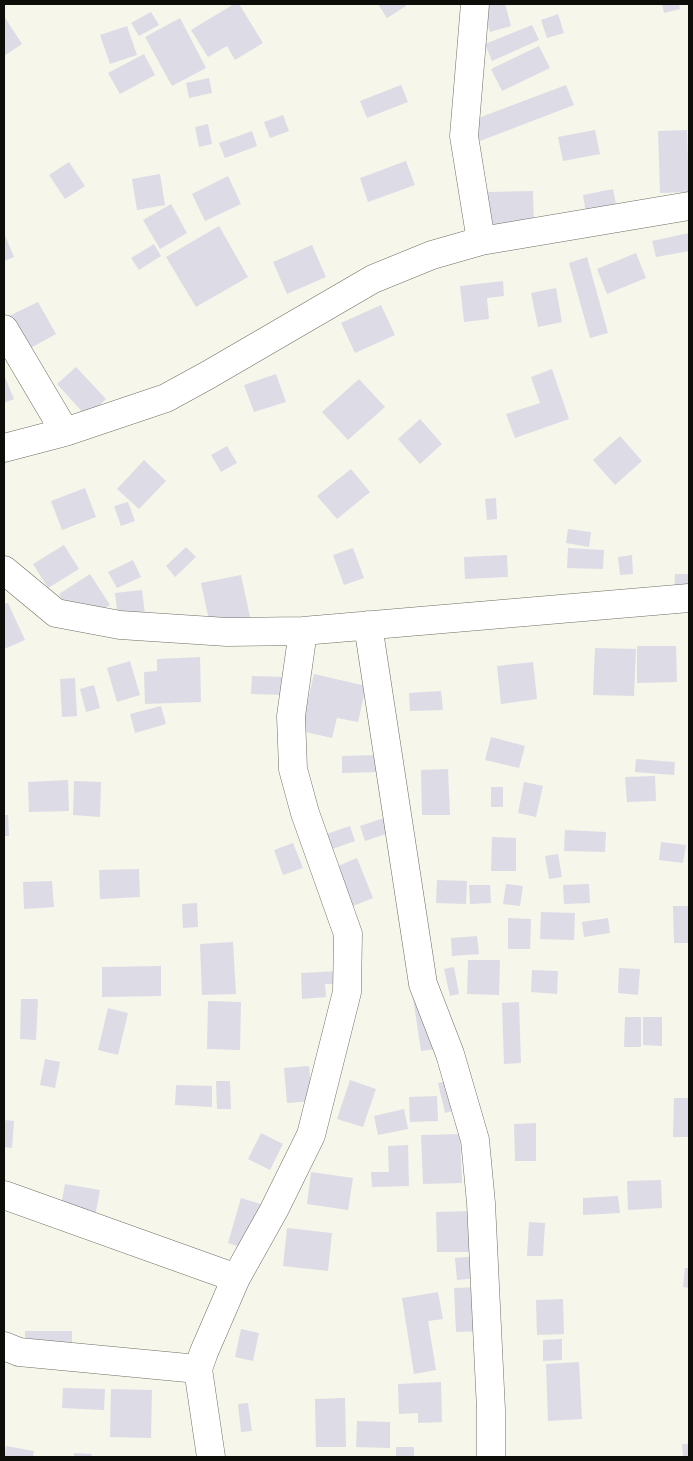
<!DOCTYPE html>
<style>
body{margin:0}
#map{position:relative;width:693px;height:1461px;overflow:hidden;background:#f6f6eb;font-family:Literata,serif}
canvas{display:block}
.frame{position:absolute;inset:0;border:5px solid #0d0d09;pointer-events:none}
</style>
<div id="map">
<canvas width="693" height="1461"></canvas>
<div class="frame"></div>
</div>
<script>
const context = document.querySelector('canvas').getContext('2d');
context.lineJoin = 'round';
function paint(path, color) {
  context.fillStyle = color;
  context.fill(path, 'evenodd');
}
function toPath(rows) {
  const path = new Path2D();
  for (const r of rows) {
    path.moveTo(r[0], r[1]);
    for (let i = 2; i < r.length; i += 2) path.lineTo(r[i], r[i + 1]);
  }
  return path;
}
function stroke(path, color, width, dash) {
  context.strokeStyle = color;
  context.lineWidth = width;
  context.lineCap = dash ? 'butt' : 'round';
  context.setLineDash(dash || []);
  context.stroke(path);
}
paint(toPath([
 [234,4,239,4,263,43,235,60,227,46,208,57,191,30],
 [378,4,404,4,406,6,387,18],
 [482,4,505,4,511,26,490,32],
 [662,4,679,4,680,9,664,13],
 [151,12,159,25,139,36,131,23],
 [558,14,564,33,547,38,541,20],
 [4,16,22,44,4,56],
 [180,18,206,68,172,86,145,37],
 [532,25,539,40,492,61,485,44],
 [127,26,137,55,110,64,100,35],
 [539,46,550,68,502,91,491,69],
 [144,54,155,75,120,94,108,73],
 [209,78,212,93,189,98,186,83],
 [401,85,408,102,367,118,360,101],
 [566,85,574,105,480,141,473,120],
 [283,115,289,131,270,138,264,122],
 [208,124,212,144,199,147,195,127],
 [595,130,600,154,563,161,558,137],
 [687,130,689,192,660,193,658,131],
 [252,131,257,146,225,158,219,143],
 [406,161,415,185,368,202,360,178],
 [69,162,85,186,65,199,49,175],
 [160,174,165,205,137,210,132,179],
 [228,176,241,204,205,221,192,194],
 [613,189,618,215,587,220,583,195],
 [533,191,534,225,489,227,488,192],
 [171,204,187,233,160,249,143,220],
 [219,226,248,277,196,307,166,257],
 [4,233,14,257,4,261],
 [689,233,689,251,656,257,652,241],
 [154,244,161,256,139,270,131,258],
 [312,245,326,277,287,294,273,262],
 [636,253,646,278,607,294,597,269],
 [587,257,608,333,590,338,569,263],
 [503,281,504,296,487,298,489,319,464,322,460,286],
 [556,288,562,322,538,327,531,293],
 [38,302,56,334,25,351,7,317],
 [381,305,395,335,355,353,341,323],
 [76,367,106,399,87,417,57,384],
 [552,369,569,419,515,438,506,414,540,403,531,377],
 [276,374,286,402,254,412,244,385],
 [4,375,14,399,4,403],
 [359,379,385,407,348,440,322,412],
 [420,419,442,444,420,464,398,439],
 [620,436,642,461,615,485,593,460],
 [227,446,237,463,221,472,211,455],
 [144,460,166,481,139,509,117,489],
 [351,469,370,492,337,519,317,496],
 [85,488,96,517,62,530,51,501],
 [496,498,497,519,487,520,485,499],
 [128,502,135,521,121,526,114,506],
 [568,529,591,532,589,547,566,543],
 [64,545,79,569,48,588,33,564],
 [186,547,196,557,175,577,166,566],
 [353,548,364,578,344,585,333,555],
 [568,548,604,550,603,569,567,568],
 [507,555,508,577,465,579,464,557],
 [632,555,633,574,620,575,618,557],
 [133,560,141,577,117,588,108,572],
 [90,574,110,605,79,624,59,594],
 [675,574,689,574,689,594,674,594],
 [241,575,250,617,210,625,201,583],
 [142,590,145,614,118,617,115,593],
 [8,603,25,640,4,649,4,604],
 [637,646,676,646,677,682,637,683],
 [595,648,636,649,634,696,593,695],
 [200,657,201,702,145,704,144,672,157,671,157,659],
 [130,661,140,695,117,702,107,668],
 [533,662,537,699,501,704,497,666],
 [314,674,366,686,358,722,337,718,332,738,301,731],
 [252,676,285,677,285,695,251,694],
 [75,678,77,716,62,717,60,679],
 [94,685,100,708,86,712,80,689],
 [441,691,443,710,410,711,409,693],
 [161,706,166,724,135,733,130,714],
 [491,737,525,746,519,768,485,760],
 [381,755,381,772,342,773,342,756],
 [636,759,675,762,674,775,635,772],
 [448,769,450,815,422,815,421,770],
 [655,776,656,801,627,802,625,777],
 [68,780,69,811,29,812,28,782],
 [74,781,101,782,100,817,73,815],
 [524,782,543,786,536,817,518,813],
 [491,787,503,787,503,807,491,807],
 [4,815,8,815,9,836,4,836],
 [387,817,392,832,365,841,360,826],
 [350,826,355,841,324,852,318,837],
 [565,830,606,832,605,852,564,851],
 [492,837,516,838,516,871,491,871],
 [661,842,686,845,683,863,659,860],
 [293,843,303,868,283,875,274,850],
 [558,854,562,877,549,879,545,856],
 [357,858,373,898,348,908,331,869],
 [139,869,140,897,100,899,99,870],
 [437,880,467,881,466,904,436,903],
 [52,881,54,907,24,909,23,882],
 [506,884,523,886,520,906,503,904],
 [589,884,590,903,564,904,563,885],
 [469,885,490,885,491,903,470,904],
 [197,903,198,927,183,928,182,904],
 [673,906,689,906,689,943,674,943],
 [541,912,575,913,574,940,540,939],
 [508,918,531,919,530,949,508,949],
 [608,918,610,933,584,937,582,922],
 [477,936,479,954,452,956,451,938],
 [233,942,236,994,202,995,200,944],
 [468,960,500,960,499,995,467,994],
 [161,966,161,996,102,997,102,967],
 [454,967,459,994,450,996,444,969],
 [619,968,640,969,638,995,618,993],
 [532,970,558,971,557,994,531,992],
 [340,971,340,984,325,984,326,997,302,999,301,973],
 [409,971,436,1049,421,1051],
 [21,999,38,999,36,1040,20,1039],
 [208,1001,241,1002,240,1050,207,1049],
 [519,1002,521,1063,504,1064,502,1003],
 [108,1008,128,1013,118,1055,98,1050],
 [625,1017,641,1017,641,1047,624,1047],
 [643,1017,662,1017,662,1046,643,1045],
 [45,1059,60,1062,55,1088,40,1085],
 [309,1066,312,1101,287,1103,284,1068],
 [350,1080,376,1089,363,1127,337,1119],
 [452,1080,459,1109,445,1113,438,1083],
 [216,1081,230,1081,231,1109,217,1109],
 [176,1085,212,1086,212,1107,175,1105],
 [437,1096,438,1121,410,1122,409,1097],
 [674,1098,689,1098,689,1137,673,1137],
 [404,1109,408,1129,378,1135,374,1116],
 [4,1120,14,1121,12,1148,4,1147],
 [536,1123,536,1161,515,1161,514,1124],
 [261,1133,283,1144,270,1170,248,1159],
 [460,1134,462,1183,423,1184,421,1135],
 [408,1145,409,1186,372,1187,371,1172,389,1172,388,1146],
 [311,1172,353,1178,348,1210,307,1204],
 [661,1180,662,1208,628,1210,627,1181],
 [65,1184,100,1190,93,1228,58,1221],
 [618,1196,620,1213,583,1215,583,1198],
 [241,1198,264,1205,250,1250,228,1243],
 [470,1211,470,1252,437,1252,436,1212],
 [529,1222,545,1223,543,1256,527,1256],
 [287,1228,332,1233,328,1271,283,1266],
 [477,1256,479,1278,457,1280,455,1258],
 [685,1268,689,1268,689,1288,683,1287],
 [483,1287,485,1331,456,1332,454,1288],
 [438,1292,443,1319,428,1321,436,1370,414,1374,402,1298],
 [563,1299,564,1334,537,1335,536,1300],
 [241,1329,259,1333,253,1361,235,1357],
 [25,1331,72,1331,72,1367,25,1367],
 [562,1339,562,1360,543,1361,543,1340],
 [579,1362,582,1419,548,1421,546,1364],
 [441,1382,442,1422,418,1423,418,1413,399,1414,398,1384],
 [63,1388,105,1389,104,1410,62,1408],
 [111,1389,152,1390,151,1438,110,1437],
 [345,1398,346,1447,316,1447,315,1399],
 [248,1403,252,1431,241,1432,238,1404],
 [357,1421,390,1422,390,1448,356,1447],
 [682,1444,689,1444,689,1457,683,1457],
 [6,1446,34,1451,33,1457,4,1457],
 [396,1447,414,1447,414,1457,396,1457],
 [74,1453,92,1454,91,1457,74,1457]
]), '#dddbe6');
const minor = toPath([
 [475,4,464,136,481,241],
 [4,329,65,432],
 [4,448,65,432,166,398,208,375,373,279,432,255,481,241,689,206],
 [4,570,56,613,120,625,227,632,303,631,689,598],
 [368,625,423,984,450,1054,475,1140,481,1203,491,1410,491,1457],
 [4,1195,236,1278],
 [4,1346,19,1352,198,1369],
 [211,1457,198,1369,204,1352,236,1278,274,1210,311,1135,347,992,348,934,305,813,293,769,291,716,303,631]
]);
stroke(minor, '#6e6e64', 29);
stroke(minor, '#fff', 28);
</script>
